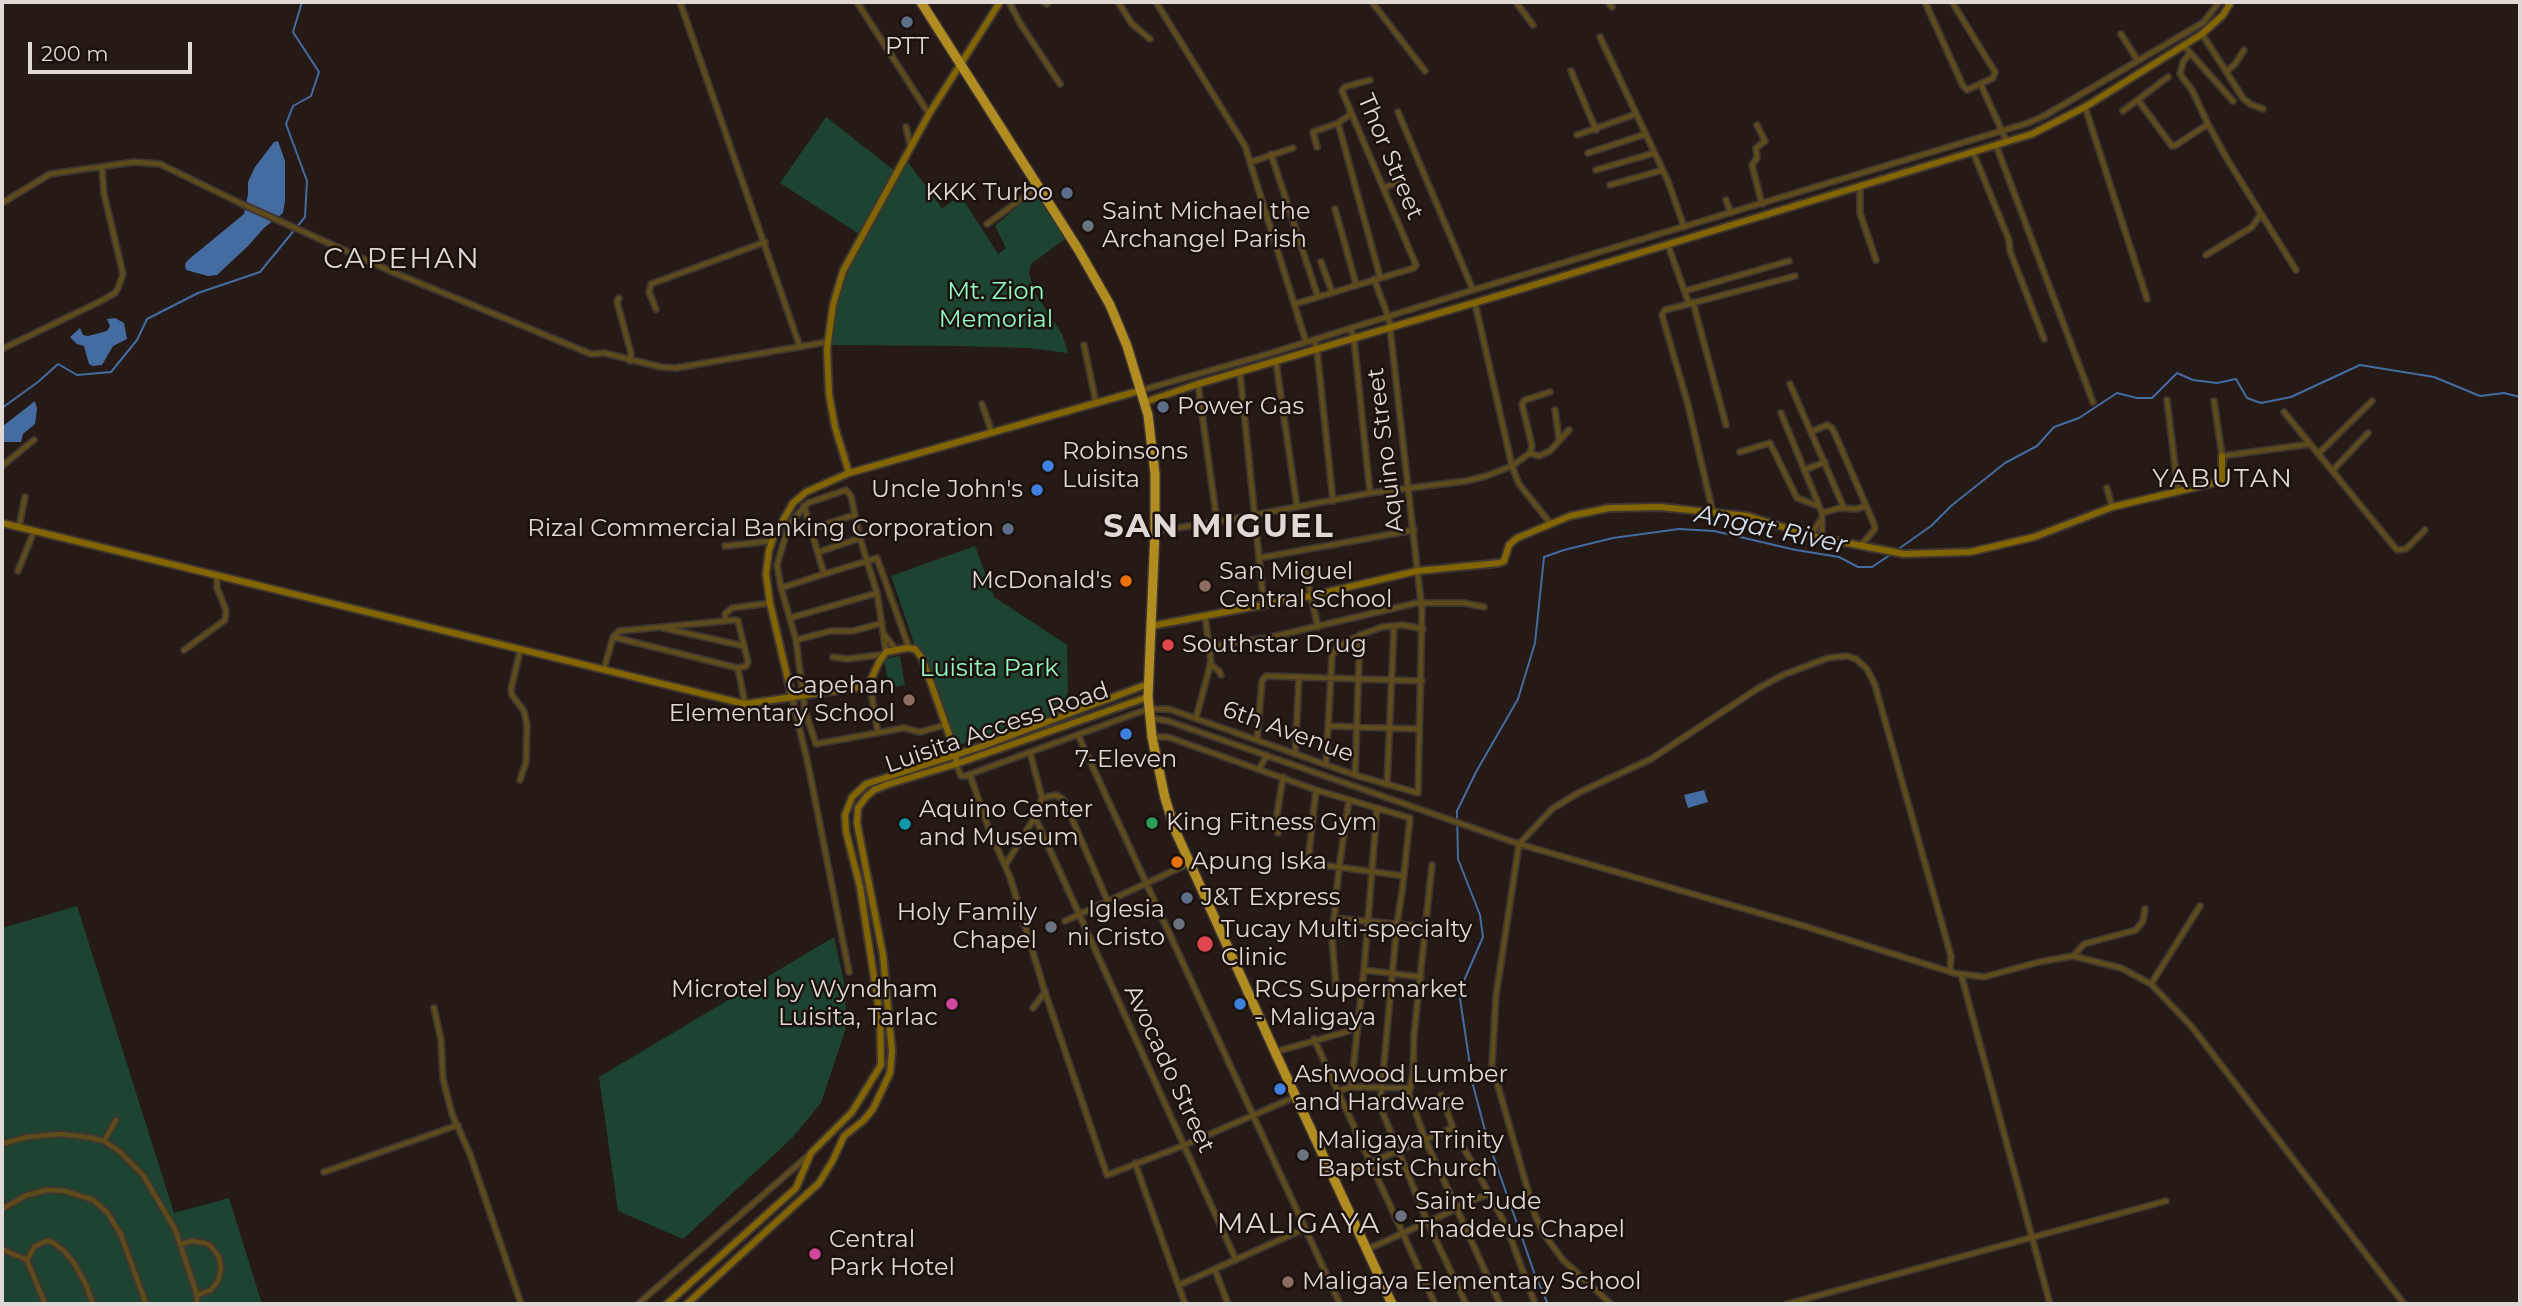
<!DOCTYPE html>
<style>
body{margin:0}
#map{position:relative;width:2522px;height:1306px;overflow:hidden;background:#251a16;font-family:Montserrat,sans-serif}
canvas{display:block}
.frame{position:absolute;inset:0;border:4px solid #dfd8d5;pointer-events:none}
.scale{position:absolute;left:28px;top:42px;width:164px;height:32px;box-sizing:border-box;border:4px solid #dfd8d5;border-top:0;padding-left:9px;font-size:21px;line-height:24px;white-space:nowrap;color:#dfd8d5;-webkit-text-stroke:5px #1b110d;paint-order:stroke}
</style>
<div id="map">
<canvas width="2522" height="1306"></canvas>
<div class="frame"></div>
<div class="scale">200 m</div>
</div>
<script>
const context = document.querySelector('canvas').getContext('2d');
context.lineJoin = 'round';
function paint(path, color) {
  context.fillStyle = color;
  context.fill(path, 'evenodd');
}
function toPath(rows) {
  const path = new Path2D();
  for (const r of rows) {
    path.moveTo(r[0], r[1]);
    for (let i = 2; i < r.length; i += 2) path.lineTo(r[i], r[i + 1]);
  }
  return path;
}
function stroke(path, color, width, dash) {
  context.strokeStyle = color;
  context.lineWidth = width;
  context.lineCap = dash ? 'butt' : 'round';
  context.setLineDash(dash || []);
  context.stroke(path);
}
function label(font, color, halo, rows, align = 'center') {
  context.font = font + ' Montserrat,sans-serif';
  context.lineWidth = 5;
  context.setLineDash([]);
  context.textBaseline = 'middle';
  context.strokeStyle = halo;
  context.fillStyle = color;
  for (const [text, x, y, turn = 0] of rows) {
    context.save();
    context.translate(x, y);
    context.rotate((+turn || 0) * Math.PI / 180);
    context.textAlign = isNaN(turn) ? turn : align;
    if (halo) context.strokeText(text, 0, 0);
    context.fillText(text, 0, 0);
    context.restore();
  }
}
paint(toPath([
 [826,117,895,171,859,234,780,183],
 [907,161,942,208,961,196,998,254,1006,248,995,226,1035,191,1065,239,1031,264,1029,273,1035,293,1062,334,1068,353,1028,348,959,346,831,345,836,306,856,251],
 [975,546,994,597,1067,645,1068,690,1064,711,950,748,891,576],
 [900,656,905,685,889,688,884,659],
 [77,906,174,1213,229,1198,262,1304,2,1304,2,928],
 [834,937,844,982,847,1025,821,1103,792,1138,683,1239,618,1211,599,1077]
]), '#1c4430');
paint(toPath([
 [278,141,285,161,285,201,283,213,264,228,248,246,217,275,208,276,186,270,185,264,188,260,244,214,248,194,248,182,255,167,274,142],
 [115,318,124,323,127,339,113,346,102,365,92,366,89,364,84,346,77,344,70,337,80,328,83,335,88,336,107,331,110,326,107,319],
 [35,401,37,409,35,424,23,434,21,442,2,442,3,426],
 [1704,790,1708,802,1688,808,1684,795]
]), '#446ca1');
stroke(toPath([
 [2,408,38,382,58,364,77,375,111,372,137,340,147,319,198,293,260,272,305,217,307,181,286,124,293,106,311,96,319,72,293,32,302,2],
 [1897,550,1931,526,1951,506,2005,463,2037,446,2054,427,2079,418,2117,393,2137,398,2152,398,2177,373,2193,380,2217,383,2236,379,2247,398,2261,403,2291,397,2360,365,2434,377,2480,396,2504,393,2520,397],
 [1548,1304,1535,1275,1487,1138,1473,1085,1459,992,1483,937,1480,915,1458,859,1457,811,1476,772,1518,699,1535,643,1544,557,1564,550,1613,538,1679,529,1714,531,1796,550,1839,557,1858,567,1872,567,1893,553]
]), '#446ca1', 2);
const street = toPath([
 [680,2,800,347],
 [857,2,929,114],
 [1009,2,1020,23,1060,84],
 [1044,2,1047,4],
 [1118,2,1132,24,1150,39],
 [1156,2,1245,146,1306,342],
 [1372,2,1425,71],
 [1516,2,1533,25],
 [1608,2,1612,7],
 [1925,2,1963,86,1967,90,1993,78,1995,72,1952,2],
 [2121,34,2138,61],
 [2202,34,2243,98,2250,104,2263,109],
 [1600,37,1668,181,1684,227],
 [2184,46,2233,101],
 [2190,53,2183,62,2180,74,2192,90,2208,124,2227,159,2296,270],
 [1571,71,1596,130],
 [2227,71,2235,64,2244,50],
 [1981,85,2007,142],
 [2138,100,2172,146,2176,145,2208,124],
 [2085,107,2147,299],
 [2123,111,2168,77],
 [1398,112,1473,290],
 [1338,123,1380,277],
 [1757,125,1765,141,1756,148,1757,158,1752,165,1762,204],
 [906,127,911,148],
 [1577,135,1636,114],
 [1996,145,2093,402],
 [1317,147,1313,132,1338,123,1351,114],
 [1973,152,2009,240,2010,251,2044,339],
 [1588,153,1646,134],
 [1271,154,1318,297],
 [1251,162,1293,148],
 [1596,170,1654,153],
 [1610,185,1663,170],
 [1860,185,1860,213,1876,260],
 [1384,188,1400,181],
 [1726,200,1731,213],
 [2,203,50,174,134,162,160,164,242,204,395,273,591,354,604,353,661,367,676,368,827,342],
 [1335,209,1356,284],
 [987,224,1038,187],
 [1668,245,1689,304,1795,276],
 [2206,255,2252,227,2261,214],
 [1321,262,1332,292],
 [1685,291,1789,261],
 [619,298,617,302,631,353,630,361],
 [1693,302,1726,425],
 [1475,303,1512,466,1519,484,1550,523],
 [1295,304,1414,268,1416,265,1342,91,1345,87,1370,80],
 [1689,304,1665,310,1662,315,1688,405,1713,513],
 [656,309,649,292,651,284,765,242],
 [1351,328,1354,339,1370,493],
 [1314,340,1317,350,1333,501],
 [1084,345,1096,403],
 [2,349,103,300,115,293,118,288,123,274,104,194,102,167],
 [1276,362,1297,507],
 [1240,373,1264,606],
 [1198,384,1217,522],
 [1790,384,1844,508],
 [1142,390,1268,354,1473,290,2028,123,2044,116,2204,22,2219,2],
 [2167,400,2178,491],
 [2214,401,2222,456,2310,444],
 [982,404,992,433],
 [1555,410,1559,439],
 [2284,412,2397,550,2406,549,2425,530],
 [1781,413,1822,513,1822,538],
 [1811,432,1827,425,1832,428,1835,434,1874,524,1875,529,1861,545],
 [1740,452,1770,443,1797,498,1818,506],
 [1530,453,1539,456,1550,451,1569,430],
 [2319,453,2372,401],
 [2,466,34,440],
 [1804,470,1825,462],
 [2333,470,2368,433],
 [2107,488,2112,507],
 [804,506,824,574],
 [1822,513,1840,508,1856,509,1866,506],
 [19,527,25,497],
 [811,529,854,515],
 [1156,531,1217,522,1370,493,1466,481,1486,476,1512,466,1530,453,1532,446,1522,404,1525,400,1550,392],
 [1811,536,1819,522],
 [725,546,772,541],
 [819,552,860,538],
 [1259,558,1414,530],
 [1305,570,1318,627],
 [18,571,34,531],
 [781,588,796,640,805,711,816,744,904,728,920,732,945,725],
 [877,593,886,652],
 [1205,616,1209,646,1267,638,1416,603,1464,603,1484,607],
 [790,618,877,593,867,561,860,538,851,496,846,490,808,503,789,524,777,565,781,588,824,574,867,561,877,558,909,648],
 [726,621,725,614,732,608,770,603],
 [663,628,744,646],
 [884,634,896,650],
 [796,640,831,631,853,631,882,623],
 [184,650,225,620,226,610,217,588,217,576],
 [833,657,847,659,879,655,882,657],
 [1210,664,1219,671,1221,675],
 [738,668,745,704],
 [604,669,613,637,619,631,736,620,738,621,748,662,746,666,738,668,613,637],
 [870,685,878,733],
 [792,697,808,764,849,972],
 [1150,718,1168,721,1519,844,1804,926,1954,973,1984,977,2039,962,2073,956,2121,968,2151,984,2192,1027,2404,1304],
 [1196,718,1211,662,1209,646],
 [1328,726,1419,729],
 [1078,735,1340,1304],
 [1153,737,1168,737,1316,790,1410,818,1402,892,1397,923,1380,1106,1427,1221,1466,1304],
 [1257,739,1262,681,1266,676,1422,681],
 [1295,754,1299,677],
 [956,764,961,776,965,776,1148,709,1169,709,1355,775,1418,793,1422,611,1389,319,1374,279],
 [1326,764,1332,656,1337,647,1360,635],
 [1259,769,1267,755],
 [970,775,990,832,1010,877,1045,992,1107,1175,1185,1145,1295,1097],
 [1355,775,1360,635,1382,627,1403,625,1423,629],
 [520,780,526,762,527,725,524,711,512,695,511,689,520,651],
 [1387,785,1394,626],
 [1316,790,1308,863,1404,876],
 [1042,798,1056,795,1064,800,1108,902],
 [1035,817,1236,1260],
 [1278,833,1277,814,1283,777],
 [1006,864,1035,817,1042,798,1030,752],
 [1432,865,1414,1035,1413,1073,1409,1094,1425,1139,1500,1304],
 [1334,918,1427,927],
 [1065,921,1190,863],
 [2073,956,2084,944,2136,930,2143,921,2145,909],
 [1364,970,1421,977],
 [1961,974,2050,1304],
 [2151,984,2200,906],
 [1336,987,1332,938,1339,868,1349,800],
 [434,1008,441,1040,443,1079,452,1114,470,1154,521,1304],
 [1033,1008,1045,992],
 [1314,1039,1435,1304],
 [1275,1052,1356,1029],
 [1351,1087,1364,970,1377,808],
 [1337,1091,1351,1087,1409,1088],
 [1441,1095,1456,1136,1475,1167,1507,1228,1535,1304],
 [104,1141,116,1120],
 [2,1144,27,1137,61,1134,92,1138,104,1141,119,1151,143,1175,175,1229,197,1295,197,1304],
 [1135,1163,1185,1304],
 [324,1172,458,1125],
 [1334,1178,1452,1128],
 [1455,1207,1489,1194],
 [2,1209,27,1195,47,1190,65,1191,93,1200,107,1212,121,1235,146,1304],
 [181,1244,193,1241,205,1243,211,1246,219,1257,221,1269,218,1281,211,1290,197,1295],
 [2,1249,27,1260],
 [1368,1249,1456,1209],
 [1215,1270,1228,1304],
 [1179,1285,1304,1229],
 [45,1304,27,1260,34,1247,46,1241,52,1242,64,1251,74,1263,86,1285,93,1304],
 [638,1304,810,1154],
 [1611,1304,1563,1260,1544,1234,1535,1215,1492,1065,1496,996,1519,844,1552,809,1578,793,1651,759,1757,689,1783,675,1828,658,1847,656,1856,659,1867,669,1875,685,1951,956,1950,971],
 [1787,1304,2166,1201]
]);
const secondary = toPath([
 [1145,402,1198,384,1501,295,2032,134,2085,107,2202,34,2223,15,2231,2],
 [849,473,835,427,829,394,827,349,833,305,843,271,929,114,1000,2],
 [2,523,745,704,868,686,879,662,886,652,907,648,915,649,922,658,956,754,956,764],
 [1151,626,1310,596,1417,571,1499,563,1504,561,1509,545,1517,538,1570,516,1609,508,1660,507,1748,516,1811,536,1904,554,1970,552,2034,537,2112,507,2222,481,2222,456],
 [792,697,770,603,766,574,769,550,774,536,793,503,806,492,849,473,1142,390],
 [667,1304,796,1188,811,1153,852,1112,881,1065,880,1016,875,984,860,887,846,832,845,815,852,797,866,784,980,747,1148,684],
 [687,1304,819,1183,833,1160,844,1136,864,1120,873,1109,890,1073,892,1051,883,955,857,823,858,808,866,797,874,790,889,784,956,764,1148,697]
]);
const highway = toPath([
 [921,2,1078,249,1110,305,1127,346,1148,415,1155,474,1155,531,1148,697,1152,737,1165,798,1175,830,1275,1052,1392,1304]
]);
stroke(street, '#3f3531', 8);
stroke(secondary, '#3f3531', 10);
stroke(highway, '#3f3531', 12);
stroke(street, '#5d4b1b', 4.5);
stroke(secondary, '#826501', 6);
stroke(highway, '#b18d21', 9);
for (const [x, y, r, color] of [
 [907,22,7,"#5c6f8a"],
 [1067,193,7,"#5c6f8a"],
 [1088,226,7,"#6b7280"],
 [1163,407,7,"#5c6f8a"],
 [1048,466,7,"#3f7fe0"],
 [1037,490,7,"#3f7fe0"],
 [1008,529,7,"#5c6f8a"],
 [1126,581,7,"#e8710a"],
 [1205,586,7,"#8d6e63"],
 [1168,645,7,"#e0444e"],
 [909,700,7,"#8d6e63"],
 [1126,734,7,"#3f7fe0"],
 [1152,823,7,"#2e9e5b"],
 [905,824,7,"#0f9aa8"],
 [1177,862,7,"#e8710a"],
 [1187,898,7,"#5c6f8a"],
 [1179,924,7,"#6b7280"],
 [1051,927,7,"#6b7280"],
 [1205,944,9,"#e0444e"],
 [952,1004,7,"#d1479c"],
 [1240,1004,7,"#3f7fe0"],
 [1280,1089,7,"#3f7fe0"],
 [1303,1155,7,"#6b7280"],
 [1401,1216,7,"#6b7280"],
 [815,1254,7,"#d1479c"],
 [1288,1282,7,"#8d6e63"]
]) {
  const dot = new Path2D();
  dot.arc(x, y, r, 0, 2 * Math.PI);
  context.fillStyle = color;
  context.fill(dot);
  stroke(dot, '#1b110d', 2.5);
}
label('24px', '#dfd8d5', '#1b110d', [
 ["PTT",907,47,"center"],
 ["KKK Turbo",1053,193,"right"],
 ["Saint Michael the",1102,212],
 ["Archangel Parish",1102,240],
 ["Power Gas",1177,407],
 ["Robinsons",1062,452],
 ["Luisita",1062,480],
 ["Uncle John's",1023,490,"right"],
 ["Rizal Commercial Banking Corporation",994,529,"right"],
 ["San Miguel",1219,572],
 ["Central School",1219,600],
 ["McDonald's",1112,581,"right"],
 ["Southstar Drug",1182,645],
 ["Capehan",895,686,"right"],
 ["Elementary School",895,714,"right"],
 ["7-Eleven",1126,760,"center"],
 ["Aquino Center",919,810],
 ["and Museum",919,838],
 ["King Fitness Gym",1166,823],
 ["Apung Iska",1191,862],
 ["J&T Express",1201,898],
 ["Iglesia",1165,910,"right"],
 ["ni Cristo",1165,938,"right"],
 ["Holy Family",1037,913,"right"],
 ["Chapel",1037,941,"right"],
 ["Tucay Multi-specialty",1221,930],
 ["Clinic",1221,958],
 ["Microtel by Wyndham",938,990,"right"],
 ["Luisita, Tarlac",938,1018,"right"],
 ["RCS Supermarket",1254,990],
 ["- Maligaya",1254,1018],
 ["Ashwood Lumber",1294,1075],
 ["and Hardware",1294,1103],
 ["Maligaya Trinity",1317,1141],
 ["Baptist Church",1317,1169],
 ["Saint Jude",1415,1202],
 ["Thaddeus Chapel",1415,1230],
 ["Central",829,1240],
 ["Park Hotel",829,1268],
 ["Maligaya Elementary School",1302,1282]
], 'left');
label('24px', '#dfd8d5', '#1b110d', [
 ["Thor Street",1390,157,67],
 ["Aquino Street",1386,450,-97],
 ["Luisita Access Road",997,728,-19],
 ["6th Avenue",1288,732,20],
 ["Avocado Street",1169,1069,65]
]);
label('24px', '#93fcc4', '#1b110d', [
 ["Mt. Zion",996,292],
 ["Memorial",996,320],
 ["Luisita Park",989,669]
]);
context.letterSpacing = '2px';
label('26px', '#dfd8d5', '#1b110d', [
 ["YABUTAN",2223,479]
]);
context.letterSpacing = '0px';
label('italic 26px', '#d3dfef', '#1b110d', [
 ["Angat River",1771,530,12]
]);
context.letterSpacing = '2px';
label('28px', '#dfd8d5', '#1b110d', [
 ["CAPEHAN",402,260],
 ["MALIGAYA",1299,1225]
]);
context.letterSpacing = '0px';
context.letterSpacing = '2px';
label('bold 32px', '#dfd8d5', '#1b110d', [
 ["SAN MIGUEL",1219,528]
]);
context.letterSpacing = '0px';
</script>
